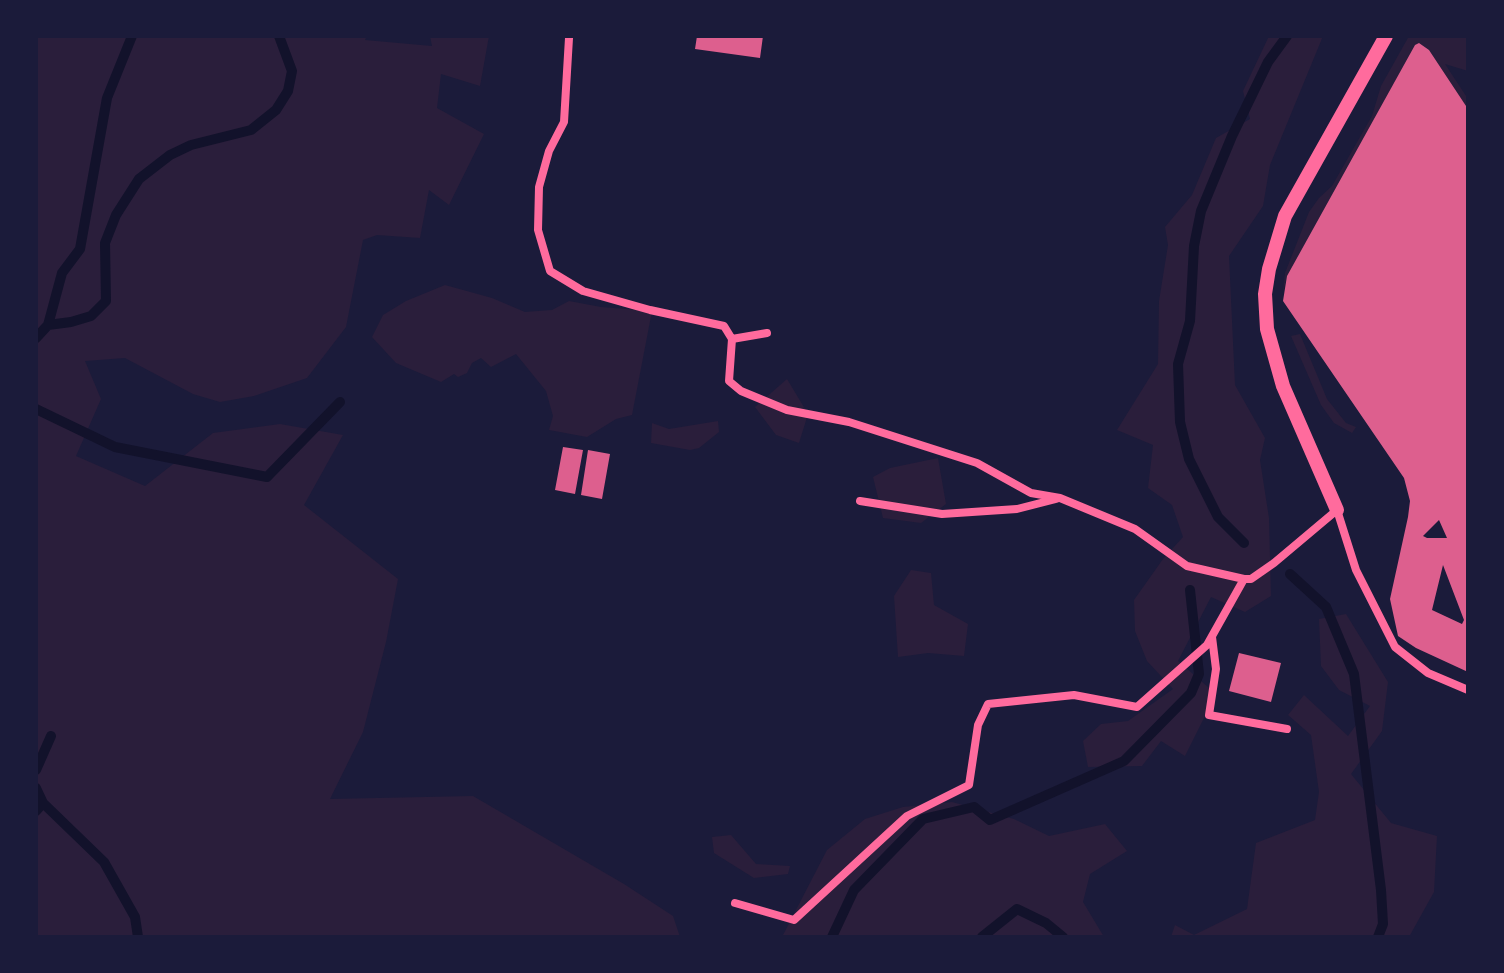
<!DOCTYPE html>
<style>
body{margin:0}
#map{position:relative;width:1504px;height:973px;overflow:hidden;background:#1b1b3a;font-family:"Public Sans",sans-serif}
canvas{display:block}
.frame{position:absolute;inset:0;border:38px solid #1b1b3a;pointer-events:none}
</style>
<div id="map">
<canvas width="1504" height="973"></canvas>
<div class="frame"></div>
</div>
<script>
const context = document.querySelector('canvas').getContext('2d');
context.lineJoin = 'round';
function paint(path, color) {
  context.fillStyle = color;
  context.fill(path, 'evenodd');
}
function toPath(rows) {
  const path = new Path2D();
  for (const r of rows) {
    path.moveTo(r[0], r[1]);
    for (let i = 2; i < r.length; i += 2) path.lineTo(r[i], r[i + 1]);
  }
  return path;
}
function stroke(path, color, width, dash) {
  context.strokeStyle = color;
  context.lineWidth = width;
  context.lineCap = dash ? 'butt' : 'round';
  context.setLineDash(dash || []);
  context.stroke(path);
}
paint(toPath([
 [36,36,367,36,365,40,432,46,430,36,489,36,480,86,441,74,437,108,484,134,449,205,429,190,420,238,377,235,363,240,346,327,307,378,254,396,220,402,193,394,125,358,85,361,101,399,76,456,145,486,213,433,280,424,343,435,304,505,398,579,386,642,363,732,330,799,473,796,624,884,673,916,680,937,36,937],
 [1269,36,1323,36,1270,165,1263,206,1229,256,1235,385,1265,438,1260,460,1269,518,1271,596,1245,612,1211,597,1178,661,1216,694,1185,756,1161,741,1142,766,1088,767,1083,741,1101,724,1128,721,1173,689,1147,661,1135,631,1134,600,1163,559,1183,537,1172,505,1148,488,1153,445,1117,430,1158,364,1159,301,1168,245,1165,227,1192,195,1216,138,1250,119,1243,91],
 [1409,36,1468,36,1468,71,1445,64,1468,99,1468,109,1429,50,1419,43,1415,45,1287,276,1283,292,1285,273,1309,212,1319,198,1332,186,1372,116,1381,86],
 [445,285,492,298,525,312,552,310,569,301,601,307,652,311,632,415,616,419,587,437,549,430,553,416,546,391,516,354,491,367,481,358,472,363,467,373,458,377,454,374,441,382,396,363,372,337,383,315,406,301],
 [1300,334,1327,399,1346,423,1356,427,1352,433,1334,423,1321,405,1291,336],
 [787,379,808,414,799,443,776,435,755,407],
 [718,421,719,432,699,448,690,450,651,443,652,423,669,429],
 [938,458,946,504,921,523,883,518,873,477,890,468],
 [911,570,931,573,934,605,968,624,964,656,928,653,898,657,894,596],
 [1346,614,1388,682,1382,731,1351,774,1391,823,1437,836,1434,892,1409,937,1171,937,1175,925,1194,935,1247,909,1256,843,1315,820,1319,792,1311,735,1288,715,1304,695,1348,736,1370,706,1339,690,1321,666,1319,619],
 [952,802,1014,819,1049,836,1105,824,1127,851,1090,874,1083,902,1104,937,782,937,827,850,865,819,903,807],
 [731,835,756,864,790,866,788,874,754,878,714,853,712,837]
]), '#2a1e3b');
stroke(toPath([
 [48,325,71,322,91,316,106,301,105,243,116,215,139,179,170,155,191,145,251,130,276,110,288,91,292,71,279,36],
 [36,338,48,325,62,273,80,249,107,98,132,36],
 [36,409,115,447,267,477,340,402],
 [1244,543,1218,517,1189,459,1180,422,1178,364,1190,321,1194,246,1201,211,1232,136,1268,62,1287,36],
 [1290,574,1326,607,1354,674,1381,890,1383,924,1378,937],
 [36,770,51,736],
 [36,788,43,803,36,811],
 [43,803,104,862,135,917,138,937],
 [832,937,854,890,923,819,974,807,990,820,1124,761,1191,693,1199,674,1190,590],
 [982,937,1017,909,1046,923,1063,937]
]), '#12122b', 10);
paint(toPath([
 [697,36,763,36,760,58,695,49],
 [1419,43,1429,50,1468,109,1468,672,1416,648,1398,636,1390,599,1408,517,1410,501,1404,478,1283,301,1287,276,1415,45],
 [1439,520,1447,538,1427,538,1423,536],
 [1443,565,1464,620,1462,624,1432,610],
 [563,447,583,450,575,494,555,490],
 [588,450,610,454,602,499,581,495],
 [1239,653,1281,663,1271,702,1229,691]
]), '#dd5f8e');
stroke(toPath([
 [569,38,564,122,549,151,539,187,538,230,550,271,583,291,650,310,724,326,732,339],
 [767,333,732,339,729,381,741,391,787,410,849,422,977,463,1031,493,1060,498,1135,529,1187,566,1244,579,1251,579,1274,563,1337,510,1356,570,1395,647,1428,673,1468,690],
 [860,501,942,514,1017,509,1056,499],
 [1212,637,1216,669,1209,715,1287,729],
 [735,903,794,920,907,816,969,785,978,725,988,704,1074,695,1137,707,1207,645,1244,579]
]), '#ff6b9d', 8);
stroke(toPath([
 [1337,510,1283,386,1267,329,1265,294,1269,269,1285,216,1386,36]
]), '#ff6b9d', 14);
</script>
